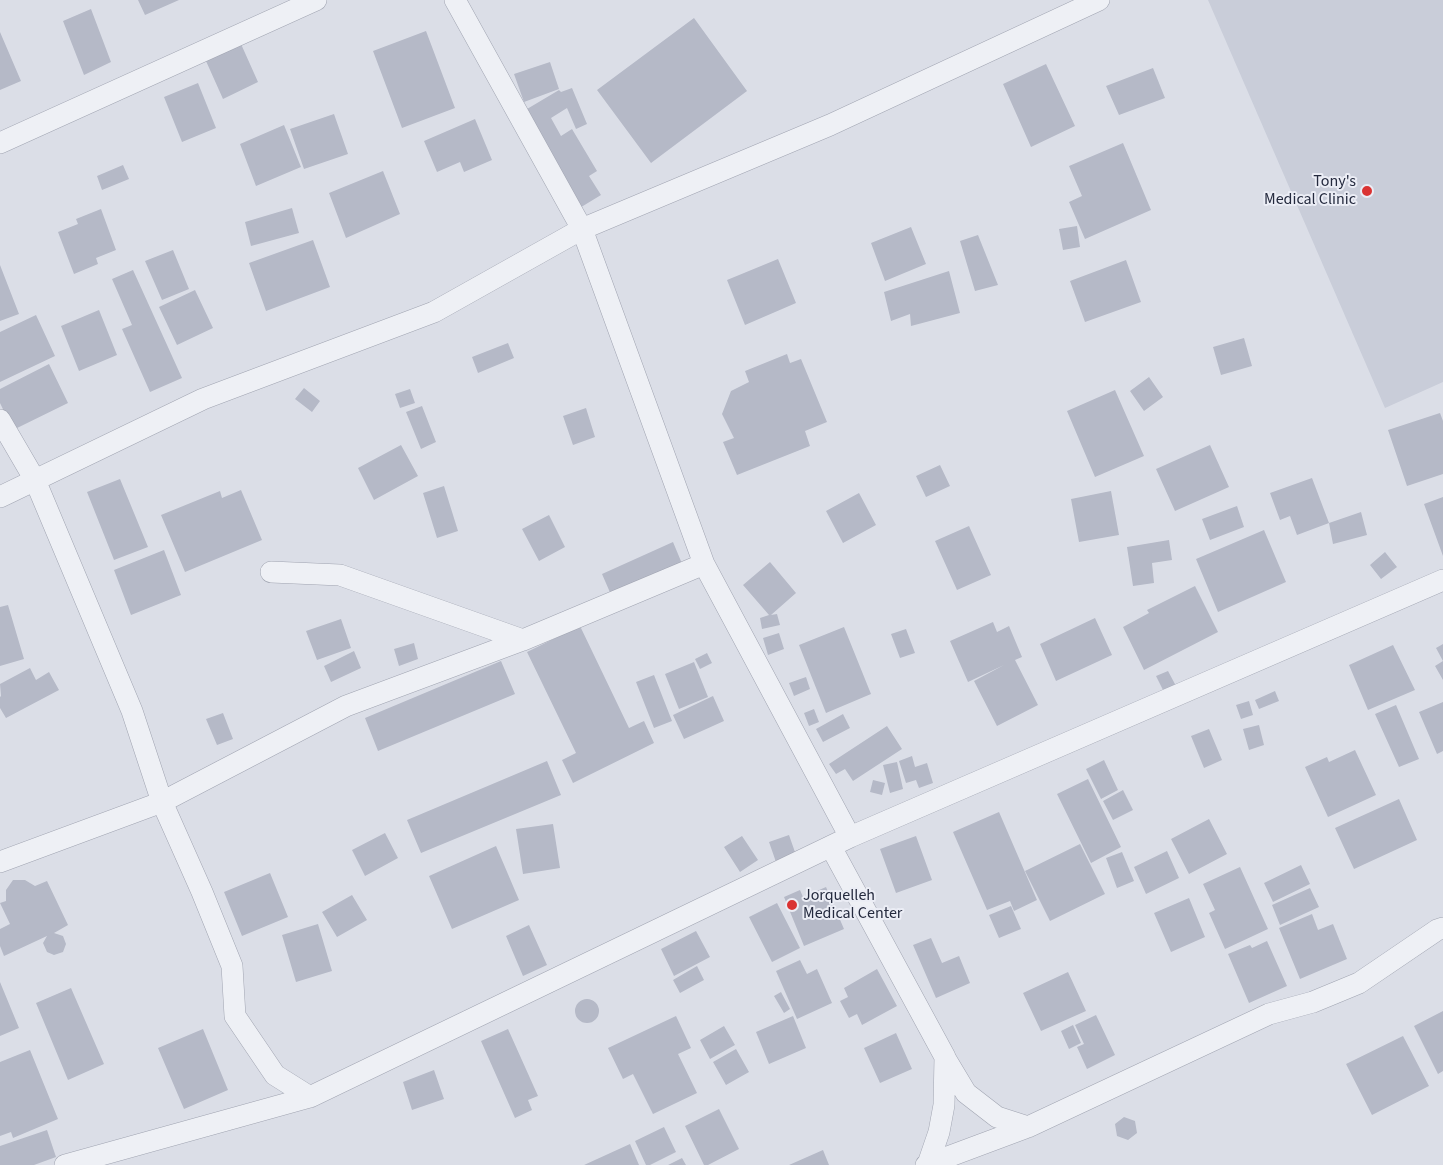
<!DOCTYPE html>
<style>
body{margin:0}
canvas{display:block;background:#dbdee7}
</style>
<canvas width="1443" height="1165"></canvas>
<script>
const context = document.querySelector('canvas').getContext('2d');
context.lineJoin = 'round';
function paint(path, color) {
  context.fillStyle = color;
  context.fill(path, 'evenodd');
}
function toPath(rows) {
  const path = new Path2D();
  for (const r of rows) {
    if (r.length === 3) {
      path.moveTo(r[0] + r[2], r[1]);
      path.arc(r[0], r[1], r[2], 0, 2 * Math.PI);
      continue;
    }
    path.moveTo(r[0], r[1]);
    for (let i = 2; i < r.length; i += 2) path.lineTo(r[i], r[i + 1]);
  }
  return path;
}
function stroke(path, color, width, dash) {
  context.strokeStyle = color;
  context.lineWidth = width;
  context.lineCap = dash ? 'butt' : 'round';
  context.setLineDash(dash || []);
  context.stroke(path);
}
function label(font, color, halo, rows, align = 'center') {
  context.font = font + ' "Source Sans 3",sans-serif';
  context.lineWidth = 4;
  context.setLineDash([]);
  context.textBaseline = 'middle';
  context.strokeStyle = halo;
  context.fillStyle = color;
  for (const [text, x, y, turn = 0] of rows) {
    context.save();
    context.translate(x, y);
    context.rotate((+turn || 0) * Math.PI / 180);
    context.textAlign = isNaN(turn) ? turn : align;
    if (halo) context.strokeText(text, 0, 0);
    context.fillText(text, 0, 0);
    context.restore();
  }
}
paint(toPath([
 [1208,0,1443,0,1443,382,1385,408]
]), '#c9cdd9');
paint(toPath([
 [138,0,179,0,145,15],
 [91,9,111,62,84,75,63,21],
 [694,18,747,91,651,163,597,90],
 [426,31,455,108,402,128,373,51],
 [0,32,21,81,0,90],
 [241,44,258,82,223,99,206,61],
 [550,62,559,89,524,102,514,74],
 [1046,64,1075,126,1031,147,1003,84],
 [1153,68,1165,98,1119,115,1106,86],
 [198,83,216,128,182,142,164,97],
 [572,88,587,124,576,129,567,108,551,118,561,136,572,129,597,171,589,176,601,195,578,209,522,112,559,90,561,92],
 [334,114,348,154,304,169,290,129],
 [475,119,492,160,464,172,460,162,437,172,424,141],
 [284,125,301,167,256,186,240,144],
 [1123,143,1151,210,1085,239,1069,202,1082,196,1069,166],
 [123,165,129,179,102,190,97,176],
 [383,171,400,214,346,238,329,193],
 [292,208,299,233,251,246,245,222],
 [101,209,116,250,96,258,98,264,74,274,58,232,78,224,76,219],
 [1077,226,1080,247,1063,250,1059,229],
 [911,227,926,264,885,281,871,243],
 [978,235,998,285,975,291,960,241],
 [313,240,330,287,266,311,249,263],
 [173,250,189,289,162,300,145,261],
 [778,259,796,303,745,325,727,280],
 [1126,260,1141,302,1085,322,1070,281],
 [0,265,19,314,0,321],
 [133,270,182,378,150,392,122,329,132,325,112,279],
 [949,271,960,313,911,326,910,314,891,321,884,292],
 [195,290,213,328,177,345,159,307],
 [99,310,117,355,79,371,61,326],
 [36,315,55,356,0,382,0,332],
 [1244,338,1252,366,1221,375,1213,347],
 [508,343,514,358,478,373,472,357],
 [787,354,790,363,801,359,827,422,805,431,810,446,737,475,723,442,734,438,722,414,731,391,749,382,745,371],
 [49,364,68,403,13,430,0,403,0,389],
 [1149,377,1163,397,1144,411,1130,391],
 [304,388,320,401,312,412,295,399],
 [410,389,415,403,400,408,395,394],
 [1115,390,1144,456,1095,477,1067,411],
 [422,406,436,442,421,449,406,412],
 [586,408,595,437,573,445,563,416],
 [1440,413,1443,421,1443,474,1407,486,1388,430],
 [401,445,418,476,374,500,358,468],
 [1210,445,1229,487,1175,511,1156,469],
 [940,465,950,486,926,497,916,476],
 [1312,478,1329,523,1361,512,1367,535,1333,544,1329,523,1297,535,1290,516,1280,520,1270,493],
 [120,479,148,547,114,560,87,492],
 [444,486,458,531,437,538,423,493],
 [241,490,262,540,185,572,161,515,220,491,222,498],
 [1111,491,1119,535,1079,542,1071,499],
 [859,493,876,525,843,543,826,511],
 [1443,497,1443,556,1424,504],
 [1237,506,1244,527,1210,540,1202,519],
 [549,515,565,547,539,561,522,529],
 [969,526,991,575,957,590,935,541],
 [1264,530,1286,582,1218,612,1196,559],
 [1169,540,1172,560,1152,563,1154,583,1133,586,1127,547],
 [673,542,683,566,612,597,602,574],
 [164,550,181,595,131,615,114,570],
 [1385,552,1397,567,1381,579,1370,565],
 [770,562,796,593,771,615,777,614,780,625,762,629,760,618,769,615,743,585],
 [1195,586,1218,632,1144,670,1123,627,1149,613,1147,610],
 [8,605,24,659,0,666,0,607],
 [1095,618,1112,655,1056,681,1040,644],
 [341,619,351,648,317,660,306,631],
 [993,622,997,632,1009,626,1022,657,1015,660,1038,705,997,726,974,681,1004,665,968,682,950,641],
 [580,626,629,728,644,721,654,743,573,783,562,760,576,753,527,652],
 [844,627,871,694,826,713,799,645],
 [906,629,915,653,900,658,891,634],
 [779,633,784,649,768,655,763,638],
 [414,643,418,659,399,666,394,649],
 [1443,644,1443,661,1436,648],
 [1393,645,1415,690,1368,710,1349,665],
 [354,651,361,668,331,682,324,666],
 [707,653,712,663,700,669,695,659],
 [501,661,515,694,378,751,365,718],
 [1443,661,1443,680,1435,666],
 [694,662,708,697,679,709,665,674],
 [30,668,36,680,49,672,59,690,6,718,0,708,0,697,1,696,0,684],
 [1168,671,1176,686,1164,692,1156,676],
 [654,675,672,721,654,728,636,682],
 [806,677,810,689,794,696,789,683],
 [1275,691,1279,701,1259,709,1255,700],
 [713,696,724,721,684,739,673,715],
 [1249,701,1253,715,1241,719,1236,705],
 [1443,702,1443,751,1437,754,1419,712],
 [1396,705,1419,759,1399,767,1375,714],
 [814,709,819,722,809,726,804,713],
 [223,713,233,739,217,745,206,719],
 [843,714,850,728,823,742,816,729],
 [1259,725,1264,745,1249,750,1243,729],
 [887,726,902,749,853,781,845,769,836,774,829,764],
 [1209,729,1222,760,1204,768,1191,736],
 [1355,750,1376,795,1328,817,1305,767,1327,757,1329,762],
 [912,756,915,767,927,763,933,783,919,788,916,780,906,783,899,761],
 [1104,760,1118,790,1101,799,1086,769],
 [547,761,561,795,421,853,407,820],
 [897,762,903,789,890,793,883,765],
 [1088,779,1121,847,1091,863,1057,794],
 [873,780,885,783,882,795,870,792],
 [1123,790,1133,810,1113,820,1103,801],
 [1399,799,1417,840,1354,869,1335,828],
 [999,812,1037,900,1014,911,1010,901,987,910,953,832],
 [1209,819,1227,854,1189,874,1171,839],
 [553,824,560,868,523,874,516,829],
 [385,833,398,858,365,876,352,850],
 [789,835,796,855,776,862,769,842],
 [742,836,758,860,740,872,724,847],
 [916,836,932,880,896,893,880,849],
 [1080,844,1105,894,1050,921,1025,871],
 [496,846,519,900,452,929,429,876],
 [1167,851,1179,878,1146,894,1134,867],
 [1122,852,1134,881,1117,888,1106,858],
 [1301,865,1310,884,1273,902,1264,883],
 [1240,867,1268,929,1225,949,1209,913,1215,910,1203,884],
 [270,873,288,917,242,936,224,892],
 [13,880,25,880,35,886,47,881,68,925,54,933,63,936,66,944,63,952,54,955,47,952,43,943,47,936,4,956,0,946,0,929,10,924,0,903,6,901,6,890],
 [826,887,844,929,804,946,784,897,800,890,803,897],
 [1310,888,1319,907,1280,925,1272,905],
 [352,895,367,920,337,937,322,912],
 [1189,898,1205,937,1171,952,1154,913],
 [777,903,800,948,772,962,749,917],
 [1011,906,1021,929,999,938,989,915],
 [1312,914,1318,930,1333,924,1347,959,1300,979,1279,928],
 [318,924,332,971,296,982,282,935],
 [529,925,547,965,523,976,506,936],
 [696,931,710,957,674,976,661,949],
 [931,938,942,963,959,956,970,983,936,998,913,945],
 [1267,941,1287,986,1249,1003,1228,954,1250,945,1252,948],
 [800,960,807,974,817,969,832,1003,797,1019,776,971],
 [697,966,704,980,680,993,673,980],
 [877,969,897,1006,862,1025,857,1014,849,1018,840,1001,848,997,844,988],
 [1068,972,1086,1011,1041,1031,1023,993],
 [0,982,19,1028,0,1036],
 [71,988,104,1064,68,1080,36,1003],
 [781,992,790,1009,784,1013,774,996],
 [587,1011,12],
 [1443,1011,1443,1071,1438,1074,1414,1026],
 [1096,1015,1115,1055,1087,1069,1077,1047,1084,1044,1075,1025],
 [676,1016,691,1048,678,1054,697,1093,653,1114,633,1074,623,1079,608,1048],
 [793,1016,806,1048,769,1064,756,1032],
 [1073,1025,1081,1043,1069,1049,1061,1031],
 [724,1026,735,1045,710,1059,700,1040],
 [203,1029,228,1090,184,1109,158,1048],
 [508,1029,538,1096,528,1100,532,1110,515,1118,481,1041],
 [896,1033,912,1069,880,1083,864,1048],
 [1403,1036,1429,1086,1372,1115,1346,1064],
 [736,1049,749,1072,726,1085,713,1062],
 [30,1050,58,1119,13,1138,11,1132,0,1136,0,1062],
 [434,1070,444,1099,412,1110,403,1082],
 [719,1109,739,1149,708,1165,704,1165,685,1126],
 [1124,1117,1135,1121,1137,1133,1128,1140,1117,1136,1115,1124],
 [664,1127,676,1152,650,1165,646,1165,635,1141],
 [47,1130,56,1157,34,1165,0,1165,0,1146],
 [630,1144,639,1165,584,1165],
 [823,1150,829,1165,789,1165],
 [682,1158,686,1165,668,1165]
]), '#b5b9c7');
const street = toPath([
 [455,0,582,229,704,564,850,837],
 [0,143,316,0],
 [0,420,35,480,132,711,162,802,202,892,232,966,235,1016,275,1075,310,1097],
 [0,497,203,399,434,312,582,229,830,125,1099,0],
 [271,572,340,575,523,640,704,564],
 [831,847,945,1057,944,1105,939,1132,928,1164],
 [0,862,162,802,346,706,523,640],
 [945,1058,966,1093,997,1117,1028,1127],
 [65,1165,310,1097,850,837,1443,580],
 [926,1165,1028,1127,1269,1014,1313,1002,1359,983,1437,930,1443,928]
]);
stroke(street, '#a0a4b1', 22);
stroke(street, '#eef0f5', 21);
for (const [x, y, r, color] of [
 [1367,191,6,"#da3333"],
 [792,905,6,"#da3333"]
]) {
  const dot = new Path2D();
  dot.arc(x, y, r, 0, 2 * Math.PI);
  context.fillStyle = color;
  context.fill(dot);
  stroke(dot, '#ebedf5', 2);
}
label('16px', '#242a3e', '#ebedf5', [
 ["Tony's",1356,182],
 ["Medical Clinic",1356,200],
 ["Jorquelleh",803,896,"left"],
 ["Medical Center",803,914,"left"]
], 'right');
</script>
